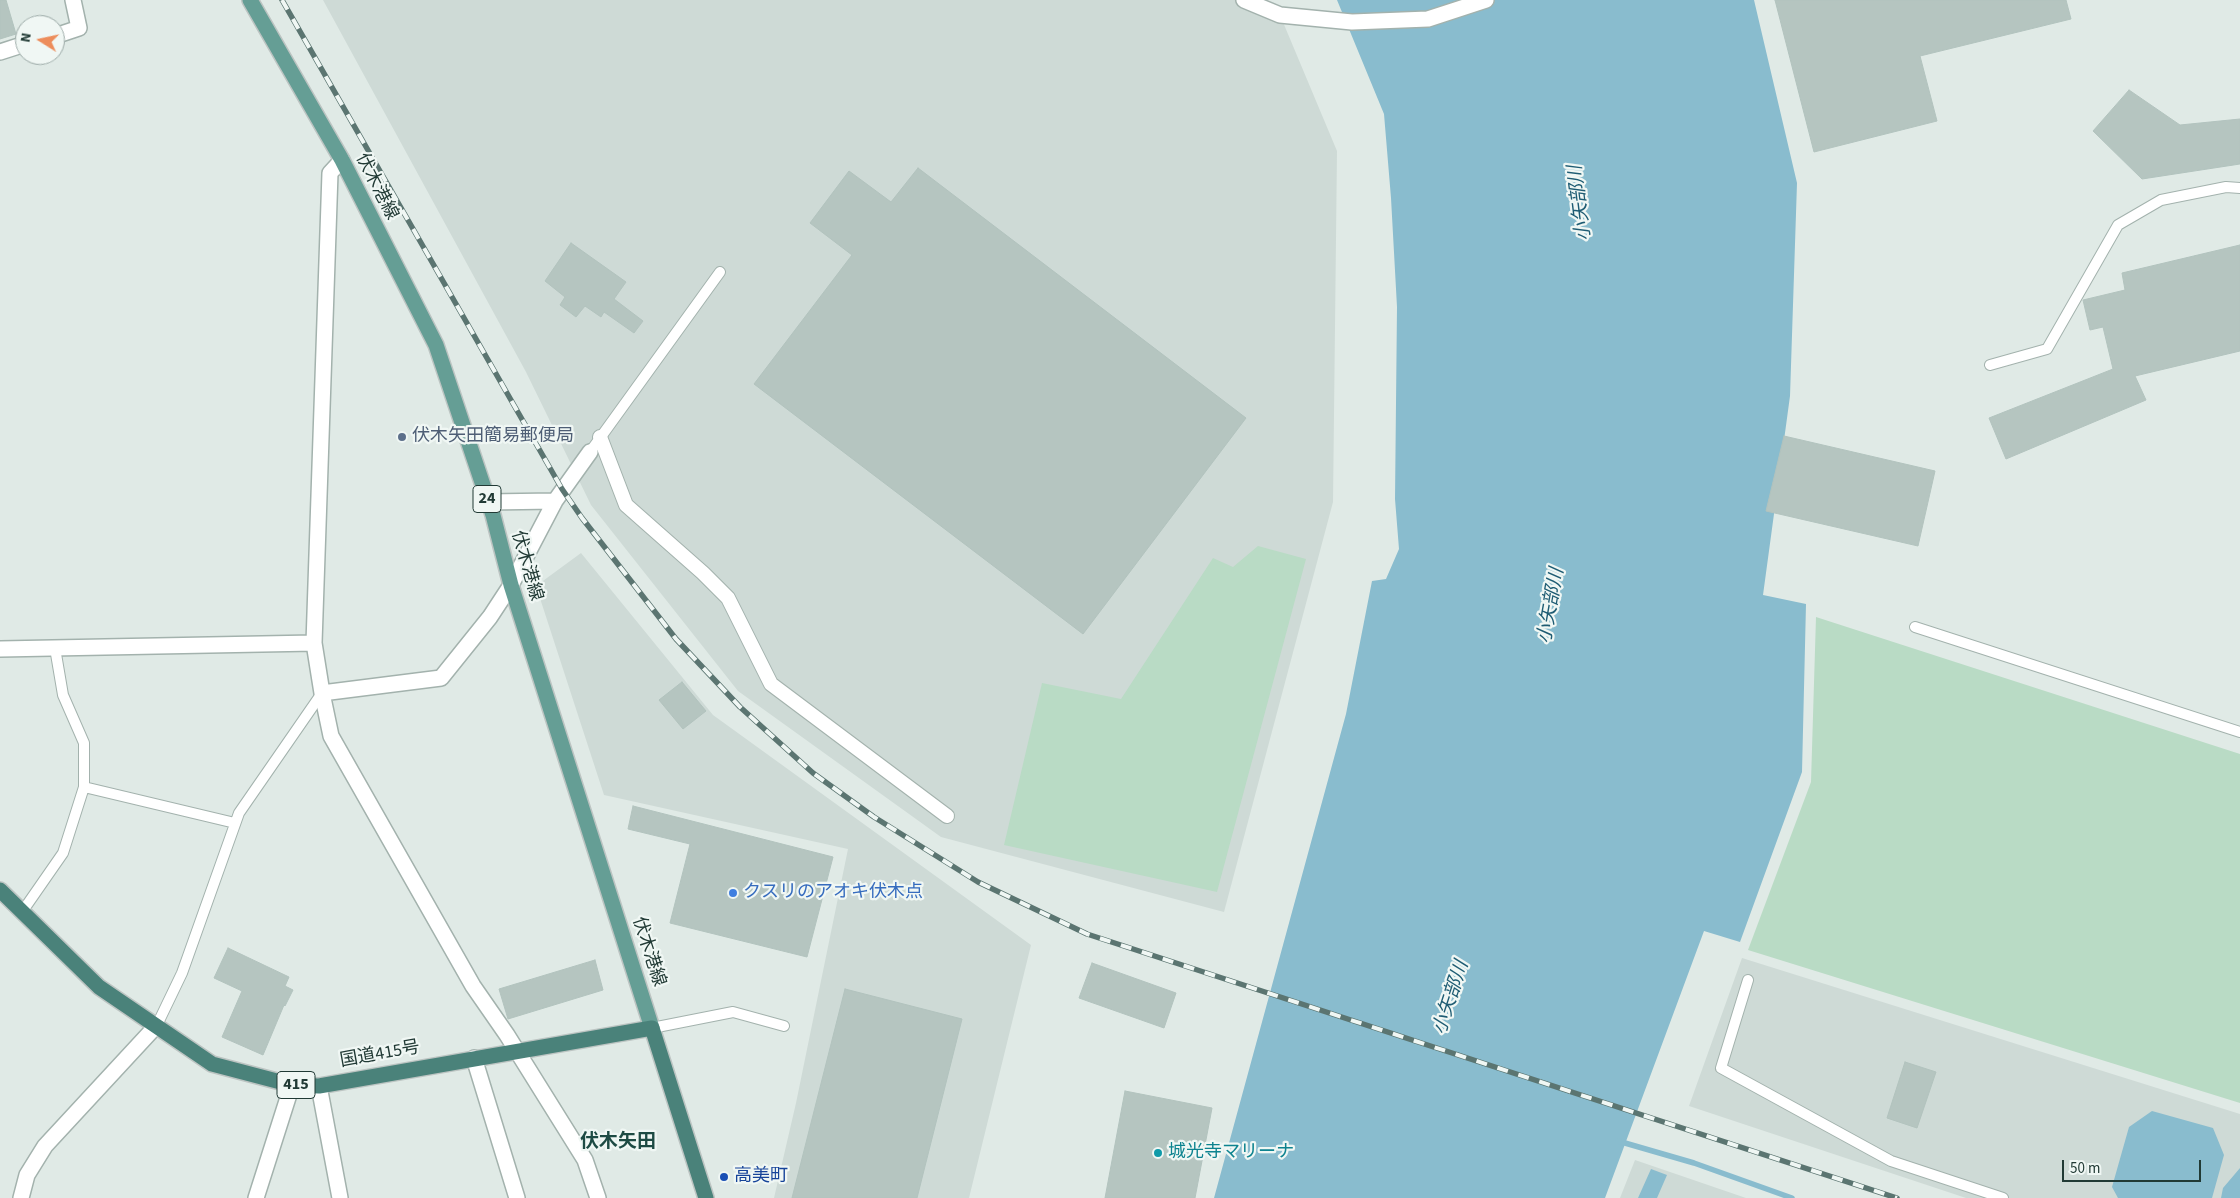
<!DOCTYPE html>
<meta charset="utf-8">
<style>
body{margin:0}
#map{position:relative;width:2240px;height:1198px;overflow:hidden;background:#e0eae6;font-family:"Source Sans 3",sans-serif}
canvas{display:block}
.north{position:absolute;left:15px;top:15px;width:50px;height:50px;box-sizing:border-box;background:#f0f7f4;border:1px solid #9daba8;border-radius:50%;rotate:280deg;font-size:14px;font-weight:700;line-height:20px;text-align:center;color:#213a35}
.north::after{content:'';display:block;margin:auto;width:18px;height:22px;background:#ed8d5b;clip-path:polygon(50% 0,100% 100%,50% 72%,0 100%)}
.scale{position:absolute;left:2062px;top:1160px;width:139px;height:22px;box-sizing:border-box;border:2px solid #213a35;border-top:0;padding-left:6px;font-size:15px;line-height:18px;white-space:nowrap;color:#213a35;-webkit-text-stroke:4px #f0f7f4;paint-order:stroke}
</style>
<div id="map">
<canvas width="2240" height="1198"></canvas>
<div class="north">N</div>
<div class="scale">50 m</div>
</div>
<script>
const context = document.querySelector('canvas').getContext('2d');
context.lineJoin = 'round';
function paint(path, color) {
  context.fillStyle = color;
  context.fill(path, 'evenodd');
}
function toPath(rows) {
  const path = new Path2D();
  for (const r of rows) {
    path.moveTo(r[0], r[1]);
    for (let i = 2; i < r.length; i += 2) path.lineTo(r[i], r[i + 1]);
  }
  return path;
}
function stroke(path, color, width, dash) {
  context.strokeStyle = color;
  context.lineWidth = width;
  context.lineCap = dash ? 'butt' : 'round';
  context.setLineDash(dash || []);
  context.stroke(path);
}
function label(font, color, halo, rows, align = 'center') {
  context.font = font + ' "Source Sans 3","Noto Sans JP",sans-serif';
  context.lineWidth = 4.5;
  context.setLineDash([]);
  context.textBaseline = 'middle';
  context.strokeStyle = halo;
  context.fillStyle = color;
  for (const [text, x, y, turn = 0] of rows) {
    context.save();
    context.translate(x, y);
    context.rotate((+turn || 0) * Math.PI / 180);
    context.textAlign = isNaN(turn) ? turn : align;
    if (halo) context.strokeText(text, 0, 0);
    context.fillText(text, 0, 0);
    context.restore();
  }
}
paint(toPath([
 [323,0,1244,0,1280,15,1337,151,1333,502,1224,912,941,837,738,691,591,505,526,372],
 [581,553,713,715,1031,945,969,1198,774,1198,796,1103,848,849,604,795,536,586],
 [1742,958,2240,1114,2240,1198,1966,1198,1689,1106],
 [1635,1160,1746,1198,1620,1198]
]), '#cedad6');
paint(toPath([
 [1258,546,1306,559,1217,892,1004,845,1042,683,1121,699,1213,558,1233,567],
 [1816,617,2240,754,2240,1103,1748,950,1811,782]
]), '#b9dbc5');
paint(toPath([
 [1337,0,1754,0,1797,183,1790,396,1763,595,1806,604,1802,772,1740,942,1704,931,1605,1198,1214,1198,1346,714,1372,581,1386,579,1399,549,1395,499,1397,307,1391,198,1384,114],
 [2152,1111,2213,1128,2224,1155,2212,1198,2118,1198,2112,1187,2129,1127],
 [2240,1168,2240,1198,2221,1198,2223,1188],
 [1651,1169,1667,1175,1657,1198,1638,1198]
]), '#89bcce');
stroke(toPath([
 [1618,1141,1694,1163,1792,1198]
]), '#89bcce', 5.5);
const building = toPath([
 [0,0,6,0,16,34,0,39,0,0],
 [1775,0,2066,0,2071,19,1920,56,1937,121,1814,152,1775,0],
 [2129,90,2180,125,2240,119,2240,164,2142,179,2093,131,2129,90],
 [918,168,1246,418,1083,634,754,384,852,255,810,223,849,171,891,202,918,168],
 [571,243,626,282,614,299,643,321,634,333,604,312,601,317,585,306,576,317,560,305,565,297,545,281,571,243],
 [2240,245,2240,351,2135,376,2146,400,2006,459,1989,418,2113,369,2103,327,2090,330,2083,300,2125,290,2122,273,2240,245],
 [1784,436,1935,471,1918,546,1766,511,1784,436],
 [682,682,706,711,683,729,659,700,682,682],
 [633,806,833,857,807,957,670,923,690,844,628,829,633,806],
 [228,948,289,977,285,986,293,990,285,1006,284,1005,263,1055,222,1037,242,991,214,978,228,948],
 [595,960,603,990,508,1019,499,989,595,960],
 [1092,963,1176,993,1164,1028,1079,998,1092,963],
 [845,989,962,1019,917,1198,792,1198,845,989],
 [1905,1062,1936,1072,1917,1128,1887,1118,1905,1062],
 [1125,1091,1212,1108,1195,1198,1105,1198,1125,1091]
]);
paint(building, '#b5c5c0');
stroke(building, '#b2c3be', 1);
const service = toPath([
 [1990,365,2047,349,2118,225,2161,200,2226,187,2240,188],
 [590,452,720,272],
 [1915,627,2240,732],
 [84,787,235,823],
 [22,912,63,853,84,787,84,743,63,695,55,648],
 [1748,980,1721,1068,1891,1161,2003,1198],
 [157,1025,182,973,239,813,322,693],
 [652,1028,733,1012,784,1026]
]);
const pedestrian = toPath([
 [600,437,626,505,703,573,728,598,771,684,947,816]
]);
const minor = toPath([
 [55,36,79,28,73,0],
 [0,52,25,44],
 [342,160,330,173,314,643,322,693,331,736,473,986,507,1035,585,1160,598,1198],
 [488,502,555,501],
 [0,649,314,643],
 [322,693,441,678,490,617,511,585,555,501,590,452],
 [474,1058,517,1198],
 [319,1086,340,1198],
 [256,1198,292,1085]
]);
const tertiary = toPath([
 [1244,0,1280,15,1352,22,1428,19,1486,0],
 [21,1198,27,1175,45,1146,157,1025]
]);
const primary = toPath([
 [250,0,342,160,436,345,493,515,511,585,652,1028]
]);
const trunk = toPath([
 [0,890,99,987,212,1064,292,1085,319,1086,652,1028,706,1198]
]);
stroke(service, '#a3b2ad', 12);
stroke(pedestrian, '#a3b2ad', 16);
stroke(minor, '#a3b2ad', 18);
stroke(tertiary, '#a3b2ad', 18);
stroke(primary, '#bcc4c2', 18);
stroke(trunk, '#bcc4c2', 18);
stroke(service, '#fff', 10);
stroke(pedestrian, '#fff', 14);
stroke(minor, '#fff', 15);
stroke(tertiary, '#fff', 15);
stroke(primary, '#659e95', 15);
stroke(trunk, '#4a827a', 15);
const rail = toPath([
 [282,0,519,414,562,489,582,518,676,639,740,707,813,773,874,817,978,882,1087,934,1897,1198]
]);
stroke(rail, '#5b7571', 5.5);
stroke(rail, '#f0f7f4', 4, [11]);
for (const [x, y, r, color] of [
 [402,437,5,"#5c6f8a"],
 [733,893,5,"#3f7fe0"],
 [1158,1153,5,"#0f9aa8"],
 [724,1177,5,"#1a4fb4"]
]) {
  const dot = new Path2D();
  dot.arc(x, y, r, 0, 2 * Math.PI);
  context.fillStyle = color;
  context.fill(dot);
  stroke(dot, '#f0f7f4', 2);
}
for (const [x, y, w] of [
 [487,499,28],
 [296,1085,38]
]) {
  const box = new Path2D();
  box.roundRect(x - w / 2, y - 13.5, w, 27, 4);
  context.fillStyle = '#f0f7f4';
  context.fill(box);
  stroke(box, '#213a35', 1);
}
label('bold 16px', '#213a35', null, [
 ["24",487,499],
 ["415",296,1085]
]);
label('18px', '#213a35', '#f0f7f4', [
 ["伏木港線",376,187,63],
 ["伏木港線",526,566,74],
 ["伏木港線",648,952,72],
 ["国道415号",380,1055,-10]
]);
label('18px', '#4e5e75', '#f0f7f4', [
 ["伏木矢田簡易郵便局",412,437]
], 'left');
label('18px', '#366cbe', '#f0f7f4', [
 ["クスリのアオキ伏木点",743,893]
], 'left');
label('18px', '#0d838f', '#f0f7f4', [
 ["城光寺マリーナ",1168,1153]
], 'left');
label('18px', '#164399', '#f0f7f4', [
 ["高美町",734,1177]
], 'left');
label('italic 19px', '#1e5c73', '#f0f7f4', [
 ["小矢部川",1581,203,-97],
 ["小矢部川",1552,606,-80],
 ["小矢部川",1452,998,-72]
]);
label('bold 19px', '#1e4b44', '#f0f7f4', [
 ["伏木矢田",618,1143]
]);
</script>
